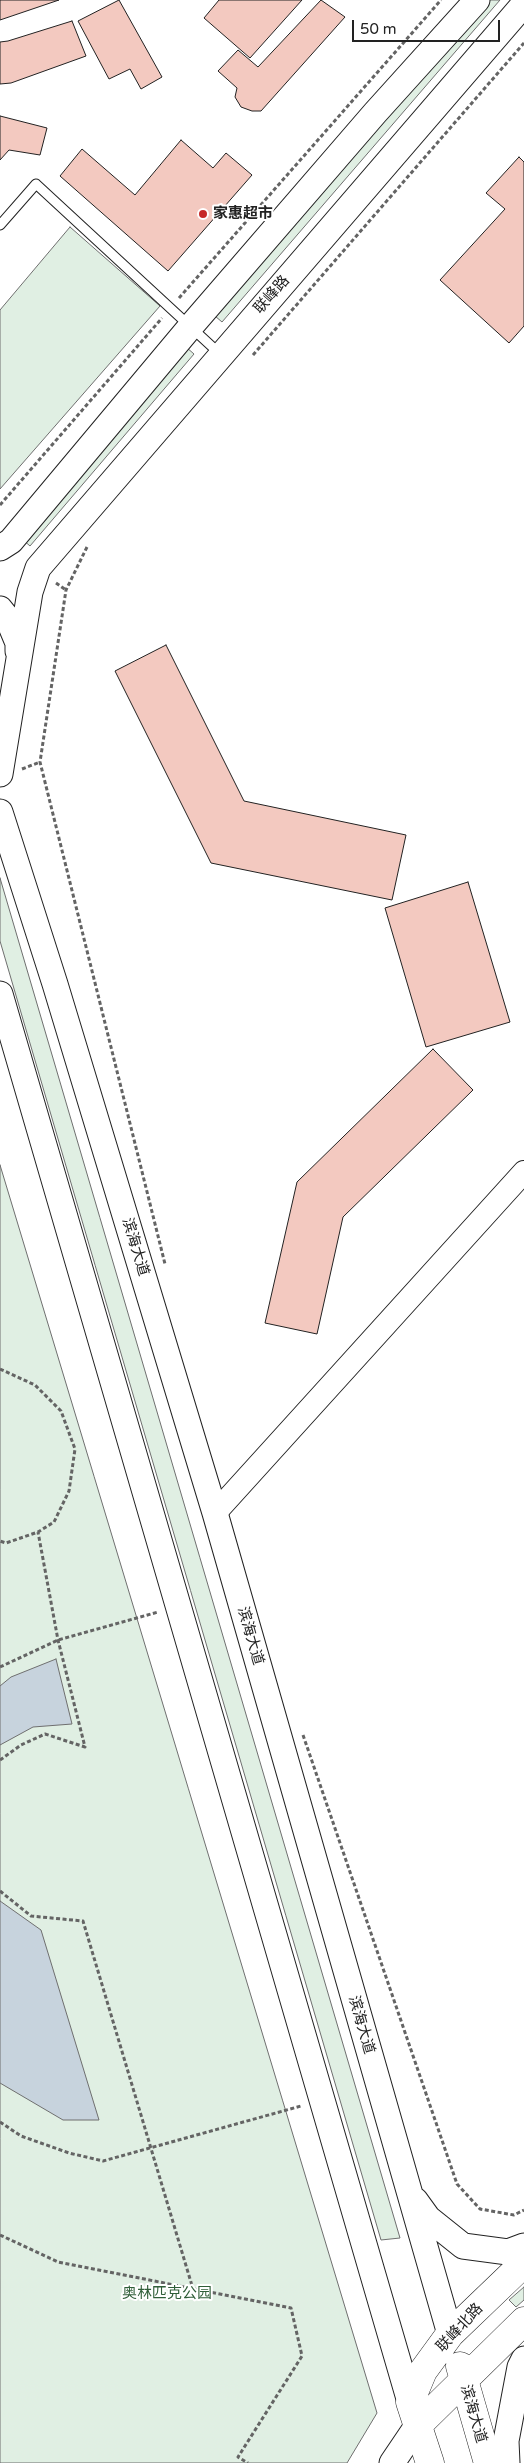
<!DOCTYPE html>
<meta charset="utf-8">
<style>
body{margin:0}
#map{position:relative;width:524px;height:2463px;overflow:hidden;background:#fff;font-family:"Varela Round",sans-serif}
canvas{display:block}
.scale{position:absolute;left:352px;top:20px;width:148px;height:22px;box-sizing:border-box;border:2px solid #222;border-top:0;padding-left:6px;font-size:15px;line-height:18px;white-space:nowrap;color:#222;-webkit-text-stroke:4px #fff;paint-order:stroke}
</style>
<div id="map">
<canvas width="524" height="2463"></canvas>
<div class="scale">50 m</div>
</div>
<script>
const context = document.querySelector('canvas').getContext('2d');
context.lineJoin = 'round';
function paint(path, color) {
  context.fillStyle = color;
  context.fill(path, 'evenodd');
}
function toPath(rows) {
  const path = new Path2D();
  for (const r of rows) {
    path.moveTo(r[0], r[1]);
    for (let i = 2; i < r.length; i += 2) path.lineTo(r[i], r[i + 1]);
  }
  return path;
}
function stroke(path, color, width, dash) {
  context.strokeStyle = color;
  context.lineWidth = width;
  context.lineCap = dash ? 'butt' : 'round';
  context.setLineDash(dash || []);
  context.stroke(path);
}
function label(font, color, halo, rows, align = 'center') {
  context.font = font + ' "Varela Round","Noto Sans SC",sans-serif';
  context.lineWidth = 4;
  context.setLineDash([]);
  context.textBaseline = 'middle';
  context.strokeStyle = halo;
  context.fillStyle = color;
  for (const [text, x, y, turn = 0] of rows) {
    context.save();
    context.translate(x, y);
    context.rotate((+turn || 0) * Math.PI / 180);
    context.textAlign = isNaN(turn) ? turn : align;
    if (halo) context.strokeText(text, 0, 0);
    context.fillText(text, 0, 0);
    context.restore();
  }
}
const green = toPath([
 [487,0,500,0,222,322,215,316,487,0],
 [70,227,160,306,0,489,0,310,70,227],
 [186,347,194,354,30,546,22,539,186,347],
 [0,878,400,2238,381,2240,0,941,0,878],
 [0,1165,377,2413,347,2463,0,2463,0,1165],
 [524,2287,524,2300,516,2307,509,2300,524,2287]
]);
paint(green, '#e0efe3');
stroke(green, '#6f6f6f', 1);
const water = toPath([
 [56,1659,72,1724,33,1727,0,1745,0,1686,11,1677,56,1659],
 [0,1901,41,1930,99,2120,63,2120,0,2083,0,1901]
]);
paint(water, '#c7d3dd');
stroke(water, '#6f6f6f', 1);
const building = toPath([
 [0,0,59,0,0,20,0,0],
 [119,0,162,77,141,89,130,69,109,79,78,21,119,0],
 [219,0,302,0,250,58,204,18,219,0],
 [321,0,345,17,261,111,252,111,241,107,235,97,237,88,218,71,238,50,258,67,321,0],
 [72,21,86,56,11,83,0,84,0,42,8,41,72,21],
 [0,116,47,128,40,155,9,150,0,160,0,116],
 [181,140,213,168,226,153,252,175,168,271,60,176,82,149,135,195,181,140],
 [519,157,524,162,524,326,509,343,440,280,505,209,486,193,519,157],
 [166,645,244,801,406,835,392,900,211,863,115,671,166,645],
 [468,882,510,1022,426,1047,385,908,468,882],
 [433,1049,473,1090,343,1217,317,1334,265,1323,297,1182,433,1049]
]);
paint(building, '#f3c9c0');
stroke(building, '#222', 1);
const service = toPath([
 [0,225,36,184,220,354]
]);
const tertiary = toPath([
 [215,1513,524,1172]
]);
const secondary = toPath([
 [0,548,11,541,191,326,375,113,477,0],
 [0,609,8,619,18,643,18,651],
 [0,774,30,592,38,568,524,4],
 [0,812,55,984,215,1513,450,2334],
 [0,994,410,2402],
 [415,2200,428,2218,463,2246,508,2252,524,2246],
 [392,2463,417,2426],
 [507,2463,506,2441,520,2367,524,2359]
]);
const primary = toPath([
 [460,2366,488,2463],
 [417,2426,524,2321],
 [430,2463,410,2402,423,2371,450,2334,524,2263]
]);
stroke(service, '#222', 11);
stroke(tertiary, '#222', 24);
stroke(secondary, '#222', 27);
stroke(primary, '#222', 29);
stroke(toPath([
 [179,298,441,0],
 [253,355,524,43],
 [0,505,162,318],
 [87,547,66,590,40,762,165,1264],
 [56,583,66,590],
 [22,769,40,762],
 [0,1369,35,1385,61,1411,75,1449,69,1491,54,1522,38,1532,6,1543,0,1541],
 [0,1667,58,1640,158,1612],
 [303,1735,457,2184,480,2209,514,2215,524,2210],
 [0,1760,21,1745,45,1734,85,1747,58,1640,38,1532],
 [0,1891,31,1916,83,1921,193,2289],
 [0,2122,21,2136,69,2153,103,2161,301,2106],
 [0,2235,58,2262,291,2308,302,2356,238,2457,248,2463]
]), '#646464', 3, [4, 2.5]);
stroke(service, '#fff', 9);
stroke(tertiary, '#fff', 22);
stroke(secondary, '#fff', 25);
stroke(primary, '#fff', 28);
for (const [x, y, r, color] of [
 [203,214,5,"#c62828"]
]) {
  const dot = new Path2D();
  dot.arc(x, y, r, 0, 2 * Math.PI);
  context.fillStyle = color;
  context.fill(dot);
  stroke(dot, '#fff', 2);
}
label('bold 15px', '#222', '#fff', [
 ["家惠超市",213,214]
], 'left');
label('15px', '#222', '#fff', [
 ["联峰路",272,295,-49],
 ["滨海大道",135,1247,73],
 ["滨海大道",250,1636,74],
 ["滨海大道",361,2025,74],
 ["联峰北路",460,2328,-47],
 ["滨海大道",473,2414,74]
]);
label('15px', '#2f5e38', '#fff', [
 ["奥林匹克公园",167,2294]
]);
</script>
